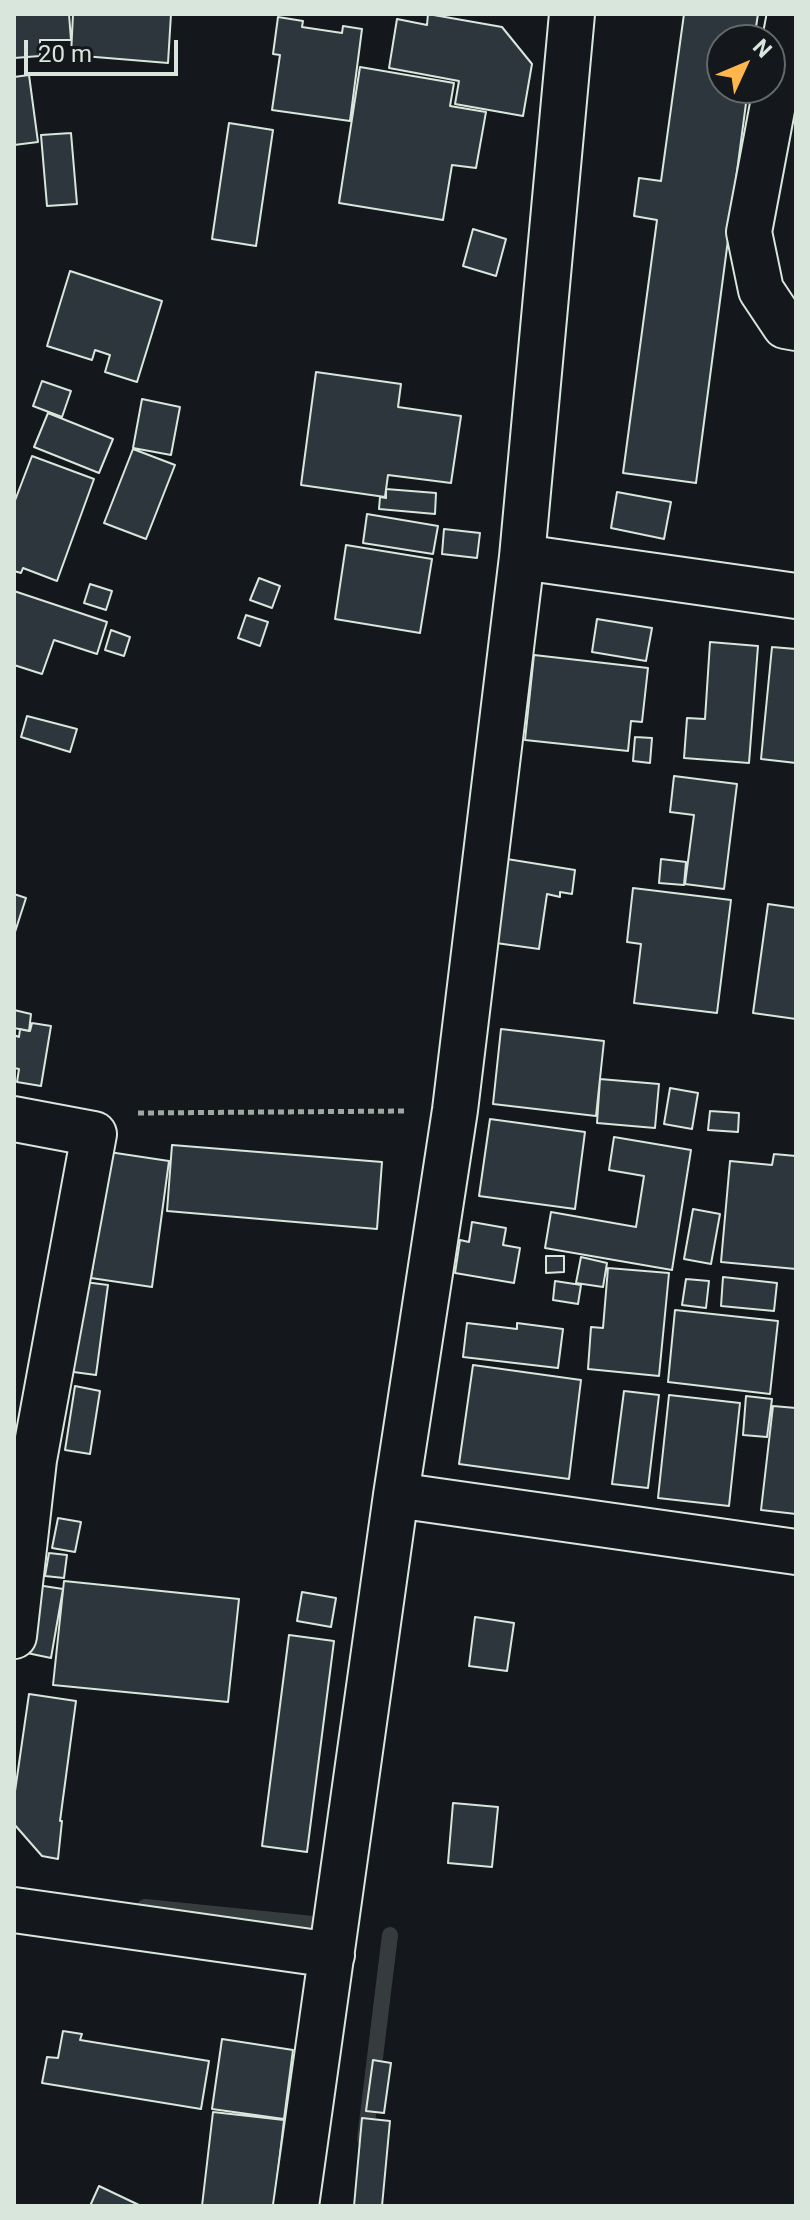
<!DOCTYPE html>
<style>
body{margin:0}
#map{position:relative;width:810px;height:2220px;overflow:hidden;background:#14181c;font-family:Roboto,sans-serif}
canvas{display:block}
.frame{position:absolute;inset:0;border:16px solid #d8e6dc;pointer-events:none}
.north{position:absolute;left:706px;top:24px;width:80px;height:80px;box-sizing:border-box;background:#14181c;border:2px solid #626a69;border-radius:50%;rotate:46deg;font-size:22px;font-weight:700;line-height:32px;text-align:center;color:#d8e6dc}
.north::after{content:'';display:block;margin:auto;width:28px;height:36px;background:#ffb74d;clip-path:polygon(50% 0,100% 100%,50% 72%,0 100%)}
.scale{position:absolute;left:24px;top:40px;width:154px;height:36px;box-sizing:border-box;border:4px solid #d8e6dc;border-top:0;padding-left:10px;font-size:24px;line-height:28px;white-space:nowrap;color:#d8e6dc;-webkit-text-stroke:6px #14181c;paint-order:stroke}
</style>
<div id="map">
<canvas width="810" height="2220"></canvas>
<div class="frame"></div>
<div class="north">N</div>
<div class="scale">20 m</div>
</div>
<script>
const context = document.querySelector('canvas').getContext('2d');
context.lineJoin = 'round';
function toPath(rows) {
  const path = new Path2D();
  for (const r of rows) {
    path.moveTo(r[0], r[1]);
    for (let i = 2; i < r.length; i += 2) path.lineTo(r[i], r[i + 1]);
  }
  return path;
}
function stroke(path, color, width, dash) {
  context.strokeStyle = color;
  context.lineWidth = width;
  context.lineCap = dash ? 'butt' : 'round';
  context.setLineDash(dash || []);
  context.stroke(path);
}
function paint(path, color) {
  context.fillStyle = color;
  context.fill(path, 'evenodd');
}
stroke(toPath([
 [145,1907,333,1926],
 [365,2139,390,1935]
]), '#363b3e', 16);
const building = toPath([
 [14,14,69,14,71,40,40,40,40,56,14,58,14,14],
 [73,14,171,14,168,63,71,55,73,14],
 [428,14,502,27,532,64,523,116,455,104,459,81,389,68,397,19,427,25,428,14],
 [684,14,758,14,754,40,722,40,722,88,748,88,696,483,623,473,657,220,634,216,639,178,661,181,684,14],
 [278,17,303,21,302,27,342,33,343,26,362,29,350,121,272,110,280,55,273,54,278,17],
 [360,67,454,83,450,106,486,112,476,168,452,165,443,220,339,203,360,67],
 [29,75,38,142,14,145,14,77,29,75],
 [229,123,273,130,256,246,212,239,229,123],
 [71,133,77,204,47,206,41,135,71,133],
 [473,229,506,239,496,276,463,266,473,229],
 [70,271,162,301,137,382,105,372,110,355,95,350,92,360,47,346,70,271],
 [316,372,401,384,398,407,461,416,451,483,388,475,385,497,301,485,316,372],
 [42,381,71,391,62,417,33,406,42,381],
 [142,399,180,407,171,455,133,448,142,399],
 [48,413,113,439,99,473,34,447,48,413],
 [133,449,175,465,146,539,104,523,133,449],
 [32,456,94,479,57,581,23,568,21,573,14,571,14,503,32,456],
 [386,489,436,493,435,514,379,509,380,497,386,498,386,489],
 [617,492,671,502,664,539,611,528,617,492],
 [367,514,438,526,433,554,363,543,367,514],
 [444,529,480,533,477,558,442,554,444,529],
 [346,545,432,559,420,633,335,619,346,545],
 [259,578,280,586,272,608,250,600,259,578],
 [90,584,112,591,106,610,84,603,90,584],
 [14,591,107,622,97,654,54,640,42,674,14,665,14,591],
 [246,615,268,622,260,646,238,638,246,615],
 [597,619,652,628,646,661,592,652,597,619],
 [111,630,130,637,124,656,105,650,111,630],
 [710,642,758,646,749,763,684,758,687,718,705,719,710,642],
 [772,647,796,649,796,763,761,759,772,647],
 [534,655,648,668,642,722,631,721,628,751,525,740,534,655],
 [27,716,77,729,70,752,21,737,27,716],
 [635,737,652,738,650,763,633,761,635,737],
 [674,776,737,784,724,889,685,884,694,815,670,812,674,776],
 [507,859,575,870,572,894,560,892,560,897,547,894,539,949,496,943,507,859],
 [661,859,686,862,684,885,659,883,661,859],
 [633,888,731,900,717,1013,634,1003,641,944,627,942,633,888],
 [14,894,26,898,14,935,14,894],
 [768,904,796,908,796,1019,753,1013,768,904],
 [14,1010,31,1014,29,1031,14,1028,14,1010],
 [32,1023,51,1026,41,1086,17,1082,19,1069,14,1068,14,1035,19,1037,20,1029,30,1031,32,1023],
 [501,1029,604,1041,596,1116,493,1104,501,1029],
 [600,1079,659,1084,655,1128,597,1123,600,1079],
 [670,1088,698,1093,692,1129,664,1124,670,1088],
 [710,1111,739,1113,738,1132,708,1130,710,1111],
 [490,1119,585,1132,575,1209,479,1196,490,1119],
 [614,1137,691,1150,672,1270,545,1248,551,1212,636,1227,644,1176,609,1170,614,1137],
 [172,1145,382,1162,377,1229,167,1211,172,1145],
 [109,1152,169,1161,152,1287,91,1278,109,1152],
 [774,1154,796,1156,796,1269,721,1262,730,1161,772,1165,774,1154],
 [693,1209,720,1214,711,1264,684,1259,693,1209],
 [472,1222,506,1228,503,1245,520,1248,514,1283,455,1273,460,1240,469,1242,472,1222],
 [546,1256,564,1256,564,1272,546,1273,546,1256],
 [581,1257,607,1263,603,1287,576,1283,581,1257],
 [608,1268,669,1273,659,1376,588,1369,591,1327,603,1328,608,1268],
 [723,1277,777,1283,774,1311,721,1306,723,1277],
 [686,1279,709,1281,706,1308,682,1305,686,1279],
 [77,1281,108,1285,96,1375,66,1371,77,1281],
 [555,1281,581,1285,578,1304,553,1300,555,1281],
 [675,1310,778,1321,770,1394,668,1382,675,1310],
 [467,1323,517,1329,517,1323,563,1329,558,1368,463,1357,467,1323],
 [473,1365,581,1380,569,1479,459,1464,473,1365],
 [75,1386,100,1391,90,1454,65,1450,75,1386],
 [624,1391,659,1395,648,1488,612,1484,624,1391],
 [669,1395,740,1403,729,1506,658,1498,669,1395],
 [746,1396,772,1399,767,1437,743,1435,746,1396],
 [773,1406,796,1408,796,1514,761,1510,773,1406],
 [58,1518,81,1522,75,1552,52,1548,58,1518],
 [49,1553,67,1555,64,1578,45,1576,49,1553],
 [64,1581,239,1599,228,1702,53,1685,64,1581],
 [37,1585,63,1589,51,1658,27,1653,37,1585],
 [302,1592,336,1598,331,1627,297,1621,302,1592],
 [475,1617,514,1623,507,1671,469,1666,475,1617],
 [289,1635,334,1641,307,1852,262,1846,289,1635],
 [29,1694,76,1701,60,1821,62,1821,58,1859,42,1856,14,1824,14,1798,29,1694],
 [453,1803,498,1807,492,1867,448,1863,453,1803],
 [63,2031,82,2034,80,2040,209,2061,201,2109,42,2083,47,2057,58,2058,63,2031],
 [222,2039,293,2050,284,2119,212,2109,222,2039],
 [373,2060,391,2063,384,2113,366,2111,373,2060],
 [213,2112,284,2120,274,2206,202,2206,213,2112],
 [362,2118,390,2121,382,2206,354,2206,362,2118],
 [99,2186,141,2206,90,2206,99,2186]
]);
paint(building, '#2c363c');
stroke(building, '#d8e6dc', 2);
const minor = toPath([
 [790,14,749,232,761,290,785,326,796,328],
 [522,557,796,596],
 [14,1119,94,1134,34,1460,14,1636],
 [396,1495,796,1552],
 [14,1910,332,1955],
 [296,2206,396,1495,455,1110,522,557,572,14]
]);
stroke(minor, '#d8e6dc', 48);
stroke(toPath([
 [138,1113,408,1111]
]), '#9da8a2', 5, [6, 4]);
stroke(minor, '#14181c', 44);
</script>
